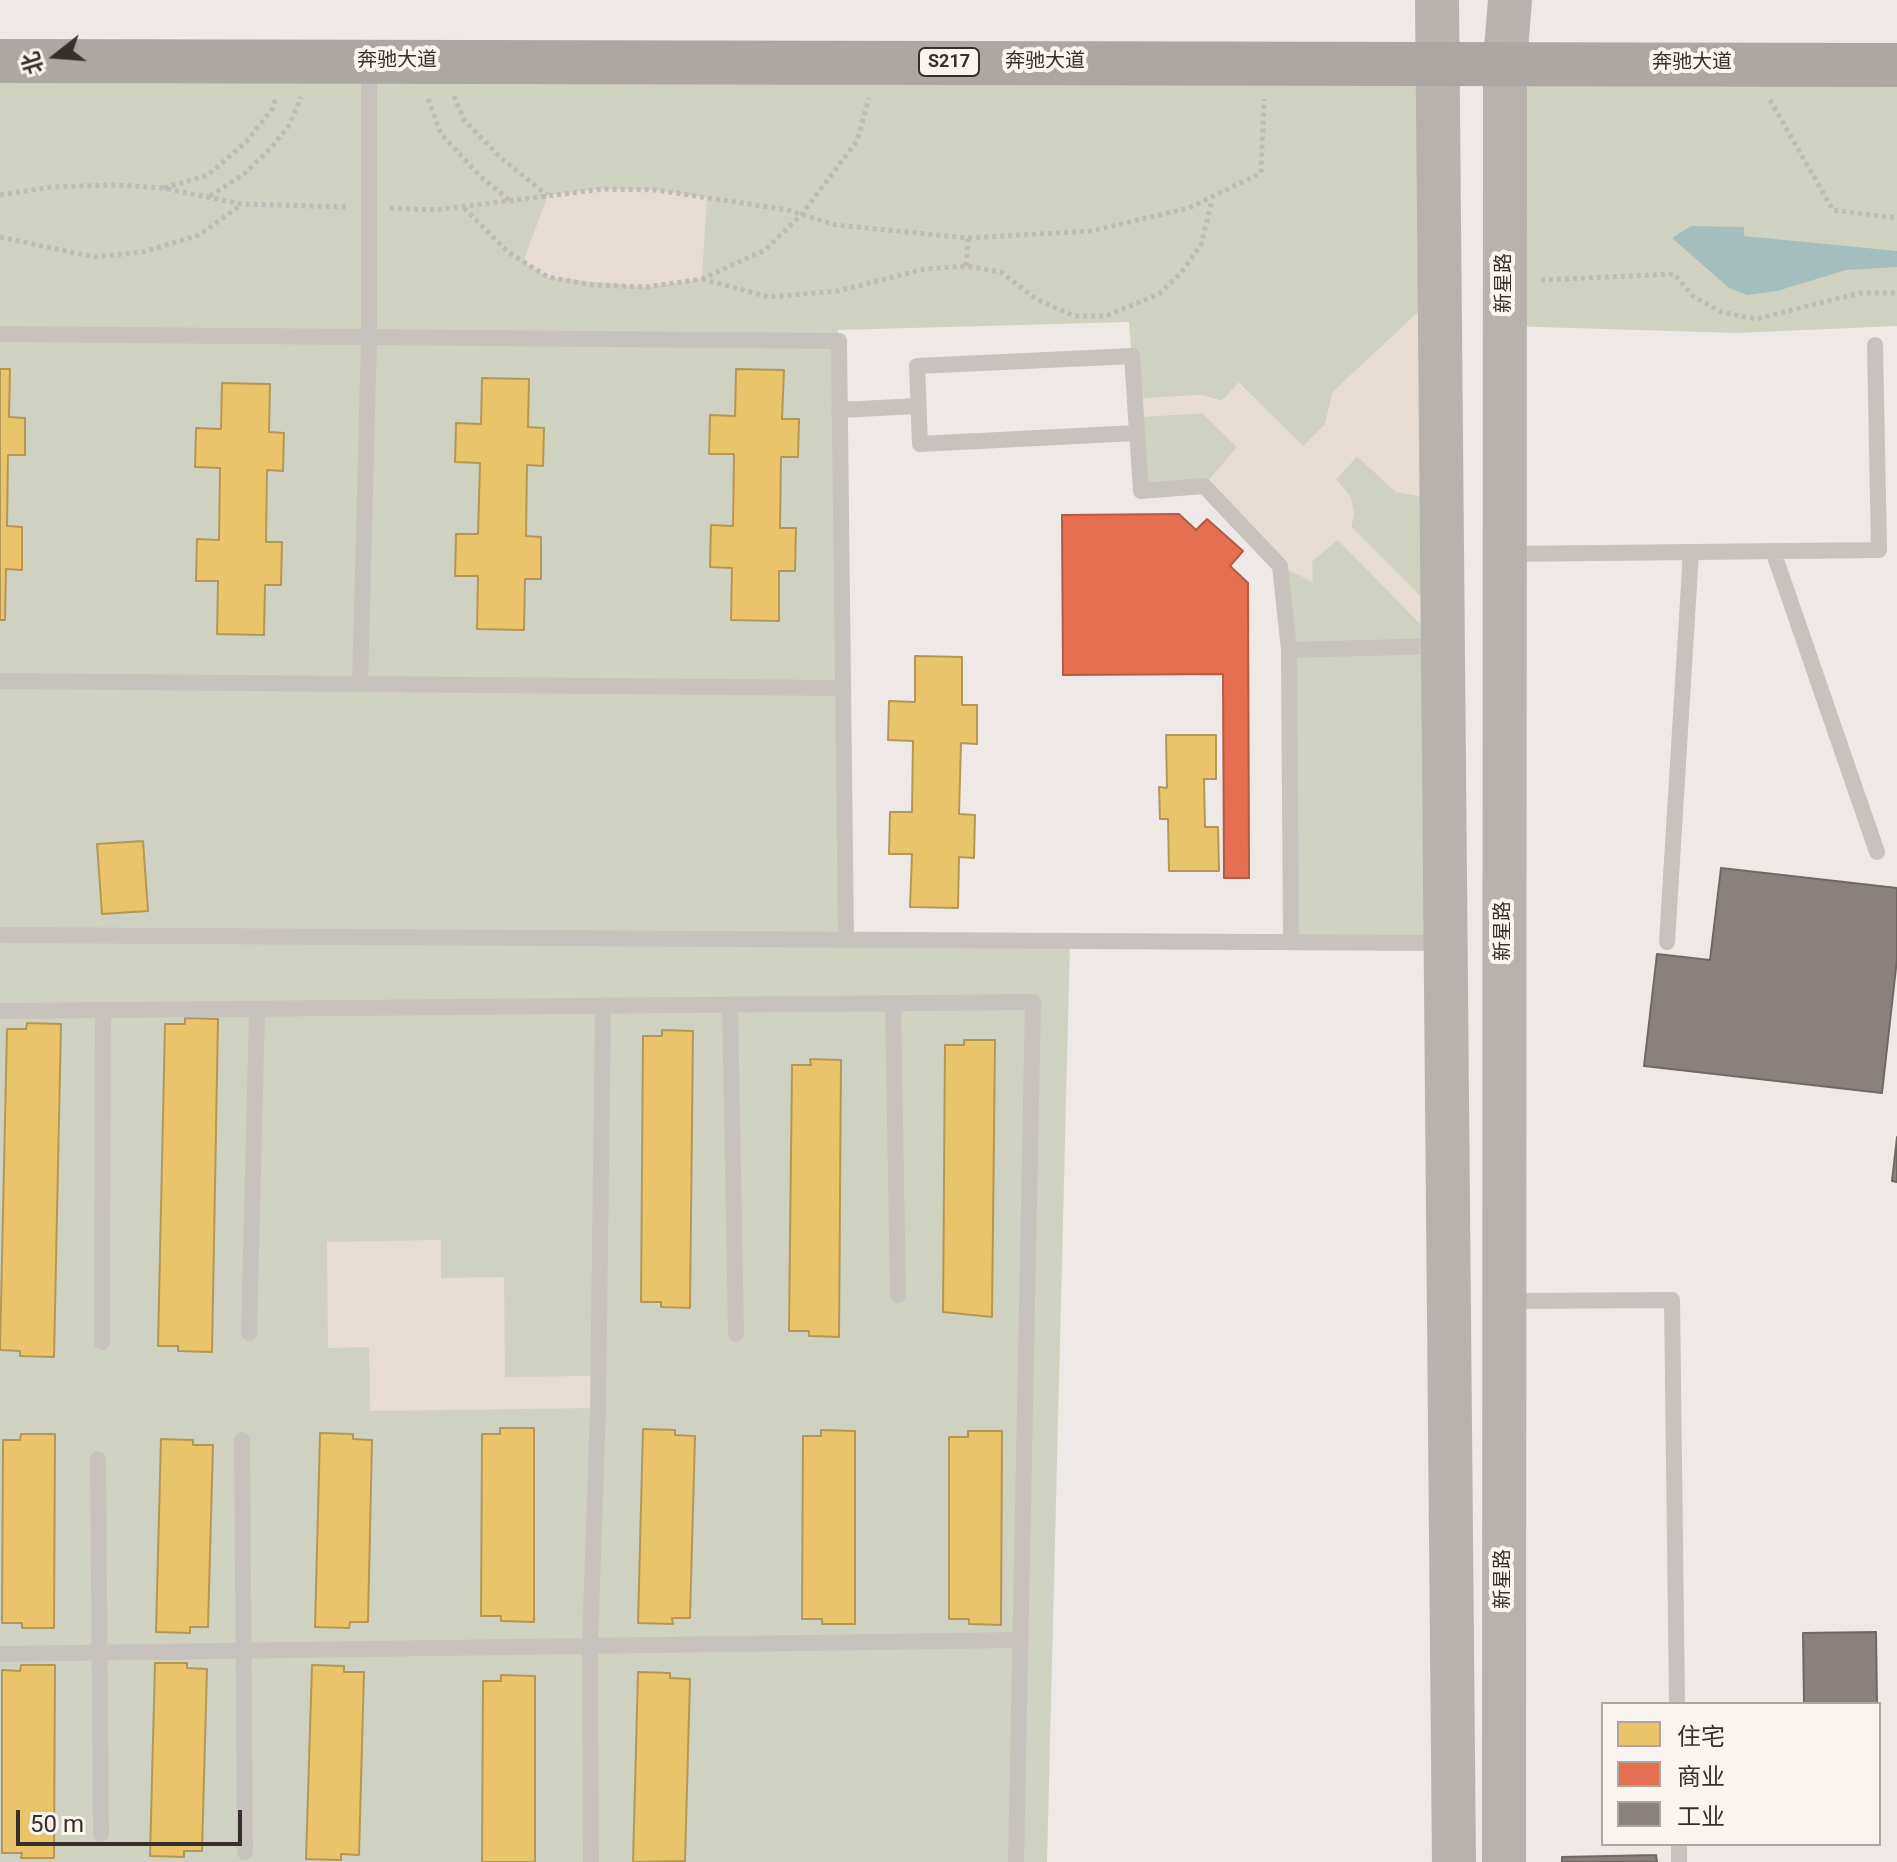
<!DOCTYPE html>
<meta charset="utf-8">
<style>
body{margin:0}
#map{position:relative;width:1897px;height:1862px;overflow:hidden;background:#eee9e6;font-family:Roboto,"Noto Sans SC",sans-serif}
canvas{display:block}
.legend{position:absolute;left:1601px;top:1702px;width:280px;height:144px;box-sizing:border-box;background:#f9f4ee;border:2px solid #aca5a0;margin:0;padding:10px 14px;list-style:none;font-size:24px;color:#382f2c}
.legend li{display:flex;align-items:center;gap:16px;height:40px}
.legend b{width:40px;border:2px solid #aca5a0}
.north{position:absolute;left:16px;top:16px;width:80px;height:80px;-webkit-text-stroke:6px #f9f4ee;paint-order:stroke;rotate:253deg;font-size:22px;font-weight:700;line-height:32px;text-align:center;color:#382f2c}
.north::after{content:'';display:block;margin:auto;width:28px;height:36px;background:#382f2c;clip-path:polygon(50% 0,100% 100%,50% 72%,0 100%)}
.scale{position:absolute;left:16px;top:1810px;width:226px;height:36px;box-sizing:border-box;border:4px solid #382f2c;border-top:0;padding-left:10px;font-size:24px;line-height:28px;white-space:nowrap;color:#382f2c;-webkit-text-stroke:6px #f9f4ee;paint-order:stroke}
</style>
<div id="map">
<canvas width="1897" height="1862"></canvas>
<ul class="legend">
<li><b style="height:22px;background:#e9c46a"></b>住宅</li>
<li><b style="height:22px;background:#e76f51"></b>商业</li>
<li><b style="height:22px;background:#8a817c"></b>工业</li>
</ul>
<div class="north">北</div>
<div class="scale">50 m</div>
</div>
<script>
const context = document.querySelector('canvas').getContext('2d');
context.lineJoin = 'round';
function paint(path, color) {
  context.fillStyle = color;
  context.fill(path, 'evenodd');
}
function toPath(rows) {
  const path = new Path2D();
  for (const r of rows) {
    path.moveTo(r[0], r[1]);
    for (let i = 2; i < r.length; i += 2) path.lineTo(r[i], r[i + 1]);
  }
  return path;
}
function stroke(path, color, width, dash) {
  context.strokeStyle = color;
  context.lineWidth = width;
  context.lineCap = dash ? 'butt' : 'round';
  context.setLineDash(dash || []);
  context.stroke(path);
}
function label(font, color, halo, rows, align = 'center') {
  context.font = font + ' Roboto,"Noto Sans SC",sans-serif';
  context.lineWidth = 8;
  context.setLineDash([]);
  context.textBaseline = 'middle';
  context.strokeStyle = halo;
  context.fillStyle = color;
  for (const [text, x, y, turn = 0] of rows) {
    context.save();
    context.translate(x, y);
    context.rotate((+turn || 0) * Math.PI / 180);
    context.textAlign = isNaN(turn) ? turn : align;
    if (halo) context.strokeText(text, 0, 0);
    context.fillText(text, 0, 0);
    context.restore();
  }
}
paint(toPath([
 [0,61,1437,62,1439,293,1333,392,1325,425,1303,447,1239,383,1222,401,1201,395,1135,399,1129,322,838,330,846,940,1070,941,1047,1862,0,1862],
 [1505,62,1897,65,1897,326,1737,333,1505,326],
 [1202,413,1238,447,1204,486,1141,491,1136,417],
 [1357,456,1396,492,1441,499,1442,618,1351,527,1354,514,1336,479],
 [1338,539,1442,646,1445,943,1291,942,1280,566,1312,561]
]), '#d0d2c1');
paint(toPath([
 [602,189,656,190,707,198,702,279,646,287,548,277,523,262,548,195],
 [1439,293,1441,499,1396,492,1357,456,1336,479,1351,497,1354,514,1351,527,1442,618,1442,646,1338,540,1312,561,1313,582,1280,566,1204,486,1237,447,1202,413,1136,417,1135,399,1201,395,1222,401,1238,383,1303,446,1325,424,1333,392],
 [441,1240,441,1278,504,1277,505,1377,597,1376,598,1408,370,1411,369,1347,328,1348,327,1242]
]), '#e6dcd4');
paint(toPath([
 [1691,226,1744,227,1744,236,1897,251,1897,267,1846,270,1777,291,1747,295,1729,288,1672,238]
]), '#a4bebd');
const homes = toPath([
 [0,369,10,369,9,417,25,418,25,455,8,455,7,526,22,527,22,570,6,569,5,620,0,620,0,369],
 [736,369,784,370,782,419,799,419,798,457,781,457,780,528,796,528,795,571,779,571,779,621,731,620,732,568,710,567,711,525,733,526,734,454,709,454,710,415,735,416,736,369],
 [482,378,529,379,528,427,544,428,543,466,527,465,526,536,541,537,541,579,525,579,524,630,477,629,478,576,455,576,456,534,478,534,480,463,455,462,456,423,481,424,482,378],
 [222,383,270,384,269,432,284,433,283,471,267,470,266,542,282,542,281,585,265,585,264,635,217,634,218,581,196,581,197,539,219,540,220,468,195,467,196,428,221,429,222,383],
 [915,656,962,657,962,705,977,705,977,744,961,743,959,814,975,815,974,858,959,857,958,908,910,907,912,854,889,854,890,812,912,812,913,741,888,740,889,701,915,702,915,656],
 [1166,735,1216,735,1216,779,1204,779,1205,827,1218,827,1219,871,1169,871,1168,819,1160,819,1159,787,1167,788,1166,735],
 [143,841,148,911,102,914,97,844,143,841],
 [185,1018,218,1019,212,1352,178,1351,178,1346,158,1346,165,1024,185,1024,185,1018],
 [27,1023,61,1024,54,1357,20,1356,20,1351,0,1350,7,1029,26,1029,27,1023],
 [662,1030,693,1031,690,1308,661,1307,661,1302,641,1302,643,1036,662,1036,662,1030],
 [964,1040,995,1040,992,1317,943,1312,945,1045,964,1045,964,1040],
 [810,1059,841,1060,839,1337,809,1336,809,1331,789,1331,792,1065,811,1065,810,1059],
 [500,1428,534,1428,534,1622,501,1621,501,1616,481,1616,482,1434,500,1434,500,1428],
 [643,1429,675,1430,675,1435,695,1436,690,1618,672,1618,673,1624,638,1623,643,1429],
 [821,1430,855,1431,855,1624,822,1624,822,1619,802,1619,803,1436,821,1436,821,1430],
 [968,1431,1002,1431,1001,1625,969,1624,969,1619,949,1619,949,1437,968,1437,968,1431],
 [320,1433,353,1434,353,1439,372,1440,368,1622,350,1622,349,1628,315,1627,320,1433],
 [21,1434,55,1434,54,1628,22,1628,22,1623,2,1623,3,1440,20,1440,21,1434],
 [161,1439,193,1440,193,1445,213,1445,208,1627,190,1627,190,1633,156,1632,161,1439],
 [155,1663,187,1663,187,1668,207,1669,202,1851,184,1851,184,1857,150,1856,155,1663],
 [21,1665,55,1665,54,1858,21,1858,22,1853,2,1853,2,1670,20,1671,21,1665],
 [312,1665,344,1666,344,1672,364,1672,359,1855,341,1854,341,1860,306,1859,312,1665],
 [638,1672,670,1673,670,1678,690,1679,685,1861,633,1862,638,1672],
 [501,1675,535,1676,535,1862,482,1862,483,1681,501,1681,501,1675]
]);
paint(homes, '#e9c46a');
stroke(homes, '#b49757', 2);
const shops = toPath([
 [1179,514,1196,530,1207,519,1243,551,1230,566,1248,583,1249,878,1224,878,1223,674,1063,675,1062,515,1179,514]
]);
paint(shops, '#e76f51');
stroke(shops, '#b25c46', 2);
const industry = toPath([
 [1721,868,1897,888,1897,959,1882,1093,1644,1066,1657,954,1710,960,1721,868],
 [1897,1137,1897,1182,1892,1181,1897,1137],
 [1876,1632,1877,1704,1804,1704,1803,1633,1876,1632],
 [1656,1855,1657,1862,1562,1862,1562,1857,1656,1855]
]);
paint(industry, '#8a817c');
stroke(industry, '#716864', 2);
stroke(toPath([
 [454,96,464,120,501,158,547,195],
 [428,99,441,134,479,175,510,201],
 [1770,100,1833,210,1897,218],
 [164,188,208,175,246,142,273,108,276,97],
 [0,195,52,187,114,185,163,188,242,204,348,207],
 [210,196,244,174,271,148,290,124,301,97],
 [390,208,435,210,602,189,656,190,788,210,836,225,968,238,1091,231,1189,208,1261,173,1264,99],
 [464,208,508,252,548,277,592,285,646,287,702,279,765,250,802,214,857,141,869,98],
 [0,237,94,257,143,252,199,235,241,205],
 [966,266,968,238],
 [702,279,769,297,838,291,924,269,966,266,1001,272,1036,299,1074,316,1106,316,1159,294,1180,274,1201,245,1212,200],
 [1541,280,1674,274,1693,296,1721,312,1756,319,1860,293,1897,293]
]), '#c0bab7', 5, [4, 4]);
stroke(toPath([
 [0,334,839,341,846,940],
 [839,410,918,406],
 [1137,433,920,444,917,366,1132,356,1141,491,1204,486,1280,566,1289,650,1441,646],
 [1773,551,1877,852],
 [1506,554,1879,550,1875,345],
 [1289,650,1291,942],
 [0,681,843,688],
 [360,684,369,337,369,62],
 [0,935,1444,943],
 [1667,942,1691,552],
 [893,1003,898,1295],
 [730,1005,736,1334],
 [0,1011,1033,1002,1016,1862],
 [1506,1301,1672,1300,1677,1704],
 [249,1333,257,1009],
 [102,1342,103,1010],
 [242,1440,245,1852],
 [98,1459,101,1834],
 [0,1654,1020,1640],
 [1679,1844,1679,1862],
 [591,1862,590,1646,598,1408,603,1005]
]), '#c8c2be', 16);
stroke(toPath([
 [1437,0,1454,1862],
 [1504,1862,1505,62,1510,0]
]), '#b8b2af', 44);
stroke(toPath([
 [0,61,1897,65]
]), '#ada7a3', 44);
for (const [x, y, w] of [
 [949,62,60]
]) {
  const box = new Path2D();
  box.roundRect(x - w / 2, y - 14, w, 28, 6);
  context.fillStyle = '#f9f4ee';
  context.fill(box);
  stroke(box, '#382f2c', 2);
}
label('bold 18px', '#382f2c', null, [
 ["S217",949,62]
]);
label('20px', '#382f2c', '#f9f4ee', [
 ["奔驰大道",397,61],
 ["奔驰大道",1045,62],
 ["奔驰大道",1692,63],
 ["新星路",1505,283,-90],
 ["新星路",1504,931,-90],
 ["新星路",1504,1579,-90]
]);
</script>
